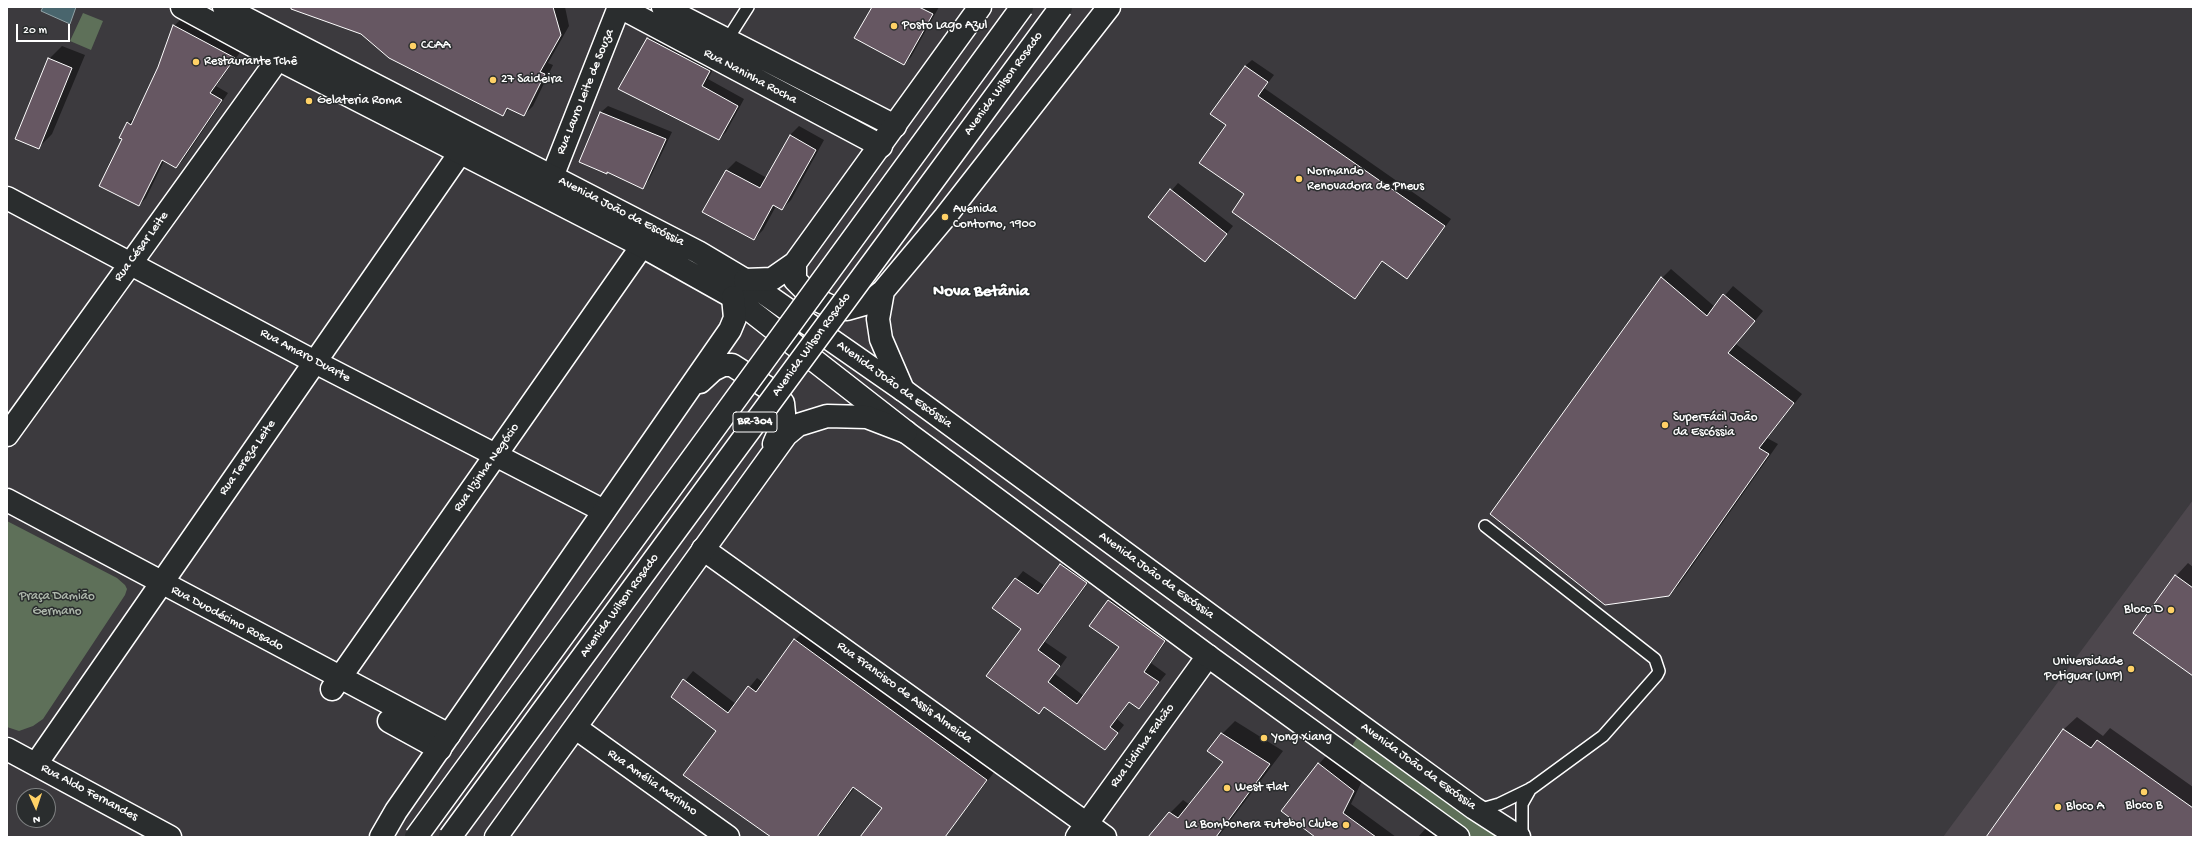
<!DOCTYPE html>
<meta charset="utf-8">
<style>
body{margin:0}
#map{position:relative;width:2200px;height:844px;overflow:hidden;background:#3c3a3e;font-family:"Gochi Hand",sans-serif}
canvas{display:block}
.frame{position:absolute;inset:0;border:8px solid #fff;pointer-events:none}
.north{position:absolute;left:16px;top:788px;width:40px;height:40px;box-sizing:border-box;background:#2a2d2e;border:1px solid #7f8182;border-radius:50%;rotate:177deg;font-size:11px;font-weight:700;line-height:16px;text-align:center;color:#fff}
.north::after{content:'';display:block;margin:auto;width:14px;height:18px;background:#ffd166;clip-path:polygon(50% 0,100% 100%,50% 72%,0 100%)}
.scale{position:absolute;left:16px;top:24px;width:54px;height:18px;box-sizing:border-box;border:2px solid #fff;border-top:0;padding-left:5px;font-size:12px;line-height:14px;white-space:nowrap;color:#fff;-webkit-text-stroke:3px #2a2d2e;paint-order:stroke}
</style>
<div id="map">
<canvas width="2200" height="844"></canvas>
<div class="frame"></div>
<div class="north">N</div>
<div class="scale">20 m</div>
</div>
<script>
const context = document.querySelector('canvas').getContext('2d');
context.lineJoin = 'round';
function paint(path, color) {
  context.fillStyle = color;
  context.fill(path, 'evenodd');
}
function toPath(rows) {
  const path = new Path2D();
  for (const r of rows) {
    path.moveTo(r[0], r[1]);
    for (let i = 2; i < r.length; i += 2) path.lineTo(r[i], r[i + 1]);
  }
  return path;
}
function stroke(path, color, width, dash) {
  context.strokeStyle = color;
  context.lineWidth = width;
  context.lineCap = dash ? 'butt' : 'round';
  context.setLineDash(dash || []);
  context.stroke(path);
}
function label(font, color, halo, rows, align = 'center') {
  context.font = font + ' "Gochi Hand",sans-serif';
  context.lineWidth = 3;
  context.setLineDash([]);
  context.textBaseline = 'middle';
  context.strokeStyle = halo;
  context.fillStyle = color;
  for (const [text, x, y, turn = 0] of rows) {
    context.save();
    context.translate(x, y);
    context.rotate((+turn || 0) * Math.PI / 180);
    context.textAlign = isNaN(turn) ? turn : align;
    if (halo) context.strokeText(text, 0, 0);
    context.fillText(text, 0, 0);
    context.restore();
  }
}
paint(toPath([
 [2193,500,2193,837,1943,837]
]), '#4d474d');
paint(toPath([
 [83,13,103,21,91,50,70,41],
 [7,521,117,578,125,585,127,589,125,595,43,719,33,726,19,731,7,727],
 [1357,738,1362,739,1497,837,1471,837,1353,749,1353,744]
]), '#5e7059');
const water = toPath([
 [43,7,76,7,70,24,41,11,43,7]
]);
paint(water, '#49656d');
stroke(water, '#92a3a7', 1);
paint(toPath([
 [291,7,565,7,569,26,548,63,553,65,533,106,524,115,510,108,503,115,362,33],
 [873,7,939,7,911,57,904,64],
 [181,19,241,51,216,86,228,93,183,160,176,167,164,161,146,198,139,205,123,139,127,123,136,117,159,67,174,26],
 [655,32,716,64,708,79,744,99,726,132,719,139,648,39],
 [62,46,85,55,52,134,38,148,49,59],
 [1252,60,1274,75,1264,88,1451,219,1407,278,1383,261,1355,297,1246,194,1228,125,1245,66],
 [608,106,672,132,649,180,642,187,608,171,580,162,601,112],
 [799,126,824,140,791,200,782,209,776,206,763,230,754,239,704,212,727,170,736,161,767,178,790,135],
 [1178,183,1233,226,1205,260,1149,217],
 [1671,269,1715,307,1733,286,1763,311,1736,344,1802,394,1767,438,1778,444,1678,586,1669,595,1662,278],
 [1069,557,1094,575,1045,642,1067,657,1055,674,1084,696,1120,647,1108,601,1116,593,1172,633,1151,663,1166,674,1139,708,1130,701,1117,719,1124,725,1105,749,1045,706,1039,713,1022,629,993,608,1023,571,1045,586],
 [2188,563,2193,567,2193,675,2176,576],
 [804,631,995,771,945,837,862,837,883,808,855,787,818,837,772,837,717,731,672,697,693,671,736,704,757,678,764,683,795,640],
 [2077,717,2103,736,2110,728,2193,787,2193,837,1987,837,2064,729],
 [1235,721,1283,751,1218,837,1162,837,1170,813,1183,800,1190,805,1224,761,1222,734],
 [1327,755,1362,781,1351,804,1396,837,1317,837,1319,764],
 [1428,826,1443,837,1418,837]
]), '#0007');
const building = toPath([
 [291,7,553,7,561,35,540,72,545,74,524,116,507,108,503,116,389,58,361,34,291,9,291,7],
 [872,7,919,7,933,14,904,65,854,38,872,7],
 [173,25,235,58,210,93,222,100,176,168,162,160,139,206,99,186,122,139,119,138,127,122,131,125,158,67,173,25],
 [647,38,710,71,702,86,738,106,719,140,618,89,647,38],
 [48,58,72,68,39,149,15,139,48,58],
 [1245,66,1268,82,1258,96,1445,226,1407,279,1382,261,1355,299,1232,212,1244,194,1199,163,1226,125,1210,114,1245,66],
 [600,112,666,139,643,189,607,172,607,174,579,162,600,112],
 [790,135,816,150,782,210,773,205,754,240,702,212,726,170,760,188,790,135],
 [1170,189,1227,234,1205,262,1148,217,1170,189],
 [1661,277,1707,316,1723,294,1755,321,1728,353,1794,403,1759,448,1769,454,1669,596,1605,605,1490,514,1661,277],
 [1060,564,1087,583,1038,650,1060,666,1048,682,1077,704,1119,647,1089,626,1108,600,1165,641,1144,672,1159,682,1139,709,1129,702,1110,727,1118,733,1105,750,1044,707,1039,714,986,676,1021,629,992,608,1015,578,1038,594,1060,564],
 [2175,575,2193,588,2193,676,2133,633,2175,575],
 [794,639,987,780,945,837,860,837,882,808,853,787,817,837,771,837,683,775,716,731,671,697,683,679,728,713,748,686,756,692,794,639],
 [2063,729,2091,748,2097,740,2193,808,2193,837,1986,837,2063,729],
 [1221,733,1270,764,1216,837,1148,837,1169,812,1178,818,1223,762,1207,751,1221,733],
 [1318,763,1354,791,1343,813,1376,837,1315,837,1281,811,1318,763]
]);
paint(building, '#665762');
stroke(building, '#fff', 1);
const lane = toPath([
 [727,40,748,7],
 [1478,810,1499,804,1532,788,1603,736,1657,675,1659,671,1655,659,1485,526],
 [1522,837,1522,804,1531,788]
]);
const street = toPath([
 [620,7,881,146],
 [663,7,895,126],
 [552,177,619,7],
 [7,198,315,362,604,511],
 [7,435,278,59],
 [7,500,449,735],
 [703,549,1105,837],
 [332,689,642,246],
 [389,721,440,749],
 [576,728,728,837],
 [7,749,170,837],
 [36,764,460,153],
 [1077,837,1208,656]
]);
const secondary = toPath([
 [182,7,278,59,642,246,733,297,906,432,1208,656,1458,837],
 [224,7,698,252,745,280,903,390,1353,720,1474,808,1519,837]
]);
const highway = toPath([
 [795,263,795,280,813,298,834,308,847,309,868,303,883,291,945,217,1109,7],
 [745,280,772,279,795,263,980,7],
 [883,291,878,319,881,339,903,390],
 [700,382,713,370,723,365,732,365,771,390,783,403,784,413,784,421,774,444],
 [381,837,396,811,730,330,735,318,733,297],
 [496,837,786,435,798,425,827,416,867,417,906,432]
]);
stroke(lane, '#fff', 14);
stroke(street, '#fff', 25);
stroke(secondary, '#fff', 25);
stroke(highway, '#fff', 25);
stroke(lane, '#2a2d2e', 11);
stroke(street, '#2a2d2e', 22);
stroke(secondary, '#2a2d2e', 22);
stroke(highway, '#2a2d2e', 22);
const highwayBridge = toPath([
 [416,837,1022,7],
 [450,837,1061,7]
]);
stroke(highwayBridge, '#fff', 25, []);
stroke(highwayBridge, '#2a2d2e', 22);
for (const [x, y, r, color] of [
 [894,26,4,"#ffd166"],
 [413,46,4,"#ffd166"],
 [196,62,4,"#ffd166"],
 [493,80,4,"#ffd166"],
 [309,101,4,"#ffd166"],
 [1299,179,4,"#ffd166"],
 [945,217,4,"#ffd166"],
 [1665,425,4,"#ffd166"],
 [2171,610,4,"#ffd166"],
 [2131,669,4,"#ffd166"],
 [1264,738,4,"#ffd166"],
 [1227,788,4,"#ffd166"],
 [2144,792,4,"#ffd166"],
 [2058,807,4,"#ffd166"],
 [1346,825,4,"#ffd166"]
]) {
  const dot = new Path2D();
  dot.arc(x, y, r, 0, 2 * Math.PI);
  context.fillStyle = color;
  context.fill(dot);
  stroke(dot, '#2a2d2e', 1.5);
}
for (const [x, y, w] of [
 [755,422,44]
]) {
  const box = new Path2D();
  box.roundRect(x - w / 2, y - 10, w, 20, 3);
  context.fillStyle = '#2a2d2e';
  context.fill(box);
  stroke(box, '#fff', 1);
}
label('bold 12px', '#fff', null, [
 ["BR-304",755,422]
]);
label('13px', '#fff', '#2a2d2e', [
 ["Posto Lago Azul",902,26],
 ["CCAA",421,46],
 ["Restaurante Tchê",204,62],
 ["27 Saideira",501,80],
 ["Gelateria Roma",317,101],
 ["Normando",1307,172],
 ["Renovadora de Pneus",1307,187],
 ["Avenida",953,210],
 ["Contorno, 1900",953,225],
 ["SuperFácil João",1673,418],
 ["da Escóssia",1673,433],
 ["Bloco D",2163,610,"right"],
 ["Universidade",2123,662,"right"],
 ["Potiguar (UnP)",2123,677,"right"],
 ["Yong Xiang",1272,738],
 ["West Flat",1235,788],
 ["Bloco B",2144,806,"center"],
 ["Bloco A",2066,807],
 ["La Bombonera Futebol Clube",1338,825,"right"]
], 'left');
label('13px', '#fff', '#2a2d2e', [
 ["Rua Naninha Rocha",750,77,28],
 ["Avenida Wilson Rosado",1004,84,-54],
 ["Rua Lauro Leite de Souza",586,92,-68],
 ["Avenida João da Escóssia",621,212,27],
 ["Rua César Leite",142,247,-54],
 ["Avenida Wilson Rosado",812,345,-54],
 ["Rua Amaro Duarte",305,356,28],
 ["Avenida João da Escóssia",894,385,36],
 ["Rua Tereza Leite",248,458,-55],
 ["Rua Ilzinha Negócio",487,468,-55],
 ["Avenida João da Escóssia",1156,576,36],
 ["Avenida Wilson Rosado",620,606,-54],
 ["Rua Duodécimo Rosado",227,619,28],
 ["Rua Francisco de Assis Almeida",904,693,36],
 ["Rua Lidinha Falcão",1143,746,-54],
 ["Avenida João da Escóssia",1418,767,36],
 ["Rua Amélia Marinho",652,783,35],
 ["Rua Aldo Fernandes",89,793,28]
]);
label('13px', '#aeb8ac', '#2a2d2e', [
 ["Praça Damião",57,597],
 ["Germano",57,612]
]);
label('bold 17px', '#fff', '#2a2d2e', [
 ["Nova Betânia",981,292]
]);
</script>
